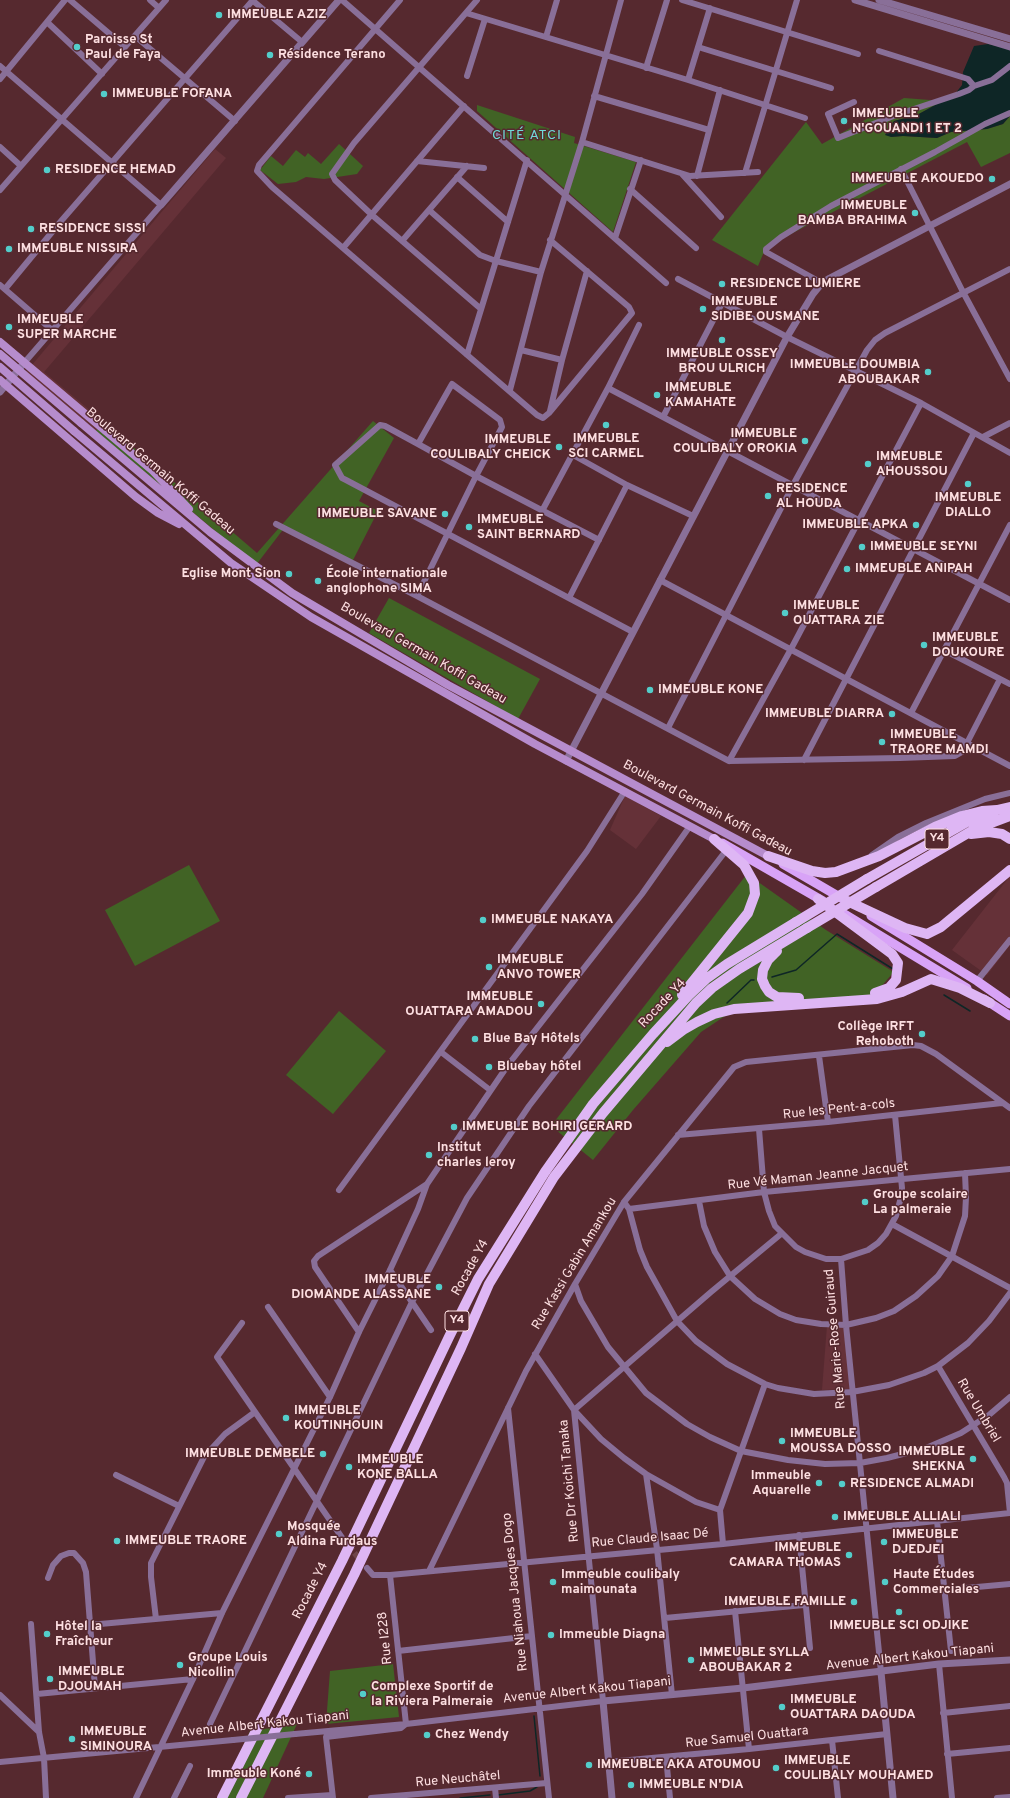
<!DOCTYPE html>
<meta charset="utf-8">
<style>
body{margin:0}
canvas{display:block;background:#56292f}
</style>
<canvas width="1010" height="1798"></canvas>
<script>
const context = document.querySelector('canvas').getContext('2d');
context.lineJoin = 'round';
function paint(path, color) {
  context.fillStyle = color;
  context.fill(path, 'evenodd');
}
function toPath(rows) {
  const path = new Path2D();
  for (const r of rows) {
    path.moveTo(r[0], r[1]);
    for (let i = 2; i < r.length; i += 2) path.lineTo(r[i], r[i + 1]);
  }
  return path;
}
function stroke(path, color, width, dash) {
  context.strokeStyle = color;
  context.lineWidth = width;
  context.lineCap = dash ? 'butt' : 'round';
  context.setLineDash(dash || []);
  context.stroke(path);
}
function label(font, color, halo, rows, align = 'center') {
  context.font = font + ' Overpass,sans-serif';
  context.lineWidth = 3;
  context.setLineDash([]);
  context.textBaseline = 'middle';
  context.strokeStyle = halo;
  context.fillStyle = color;
  for (const [text, x, y, turn = 0] of rows) {
    context.save();
    context.translate(x, y);
    context.rotate((+turn || 0) * Math.PI / 180);
    context.textAlign = isNaN(turn) ? turn : align;
    if (halo) context.strokeText(text, 0, 0);
    context.fillText(text, 0, 0);
    context.restore();
  }
}
paint(toPath([
 [215,149,226,158,44,372,104,422,96,431,26,372],
 [625,796,661,816,636,849,610,830],
 [1010,876,1010,945,987,975,952,950],
 [827,1326,844,1327,850,1389,822,1390]
]), '#653138');
paint(toPath([
 [904,98,943,101,917,115,894,121,890,127,891,137,903,136,937,138,951,132,987,129,1003,124,1010,116,1010,153,981,167,967,142,766,247,758,266,712,240,806,122,822,144],
 [477,105,575,137,574,143,636,162,613,232,477,111],
 [339,144,363,166,357,174,324,179,306,177,296,182,278,184,260,170,271,156,283,166,296,150,305,157,308,153,321,164],
 [373,421,394,438,359,501,378,511,352,562,285,527,256,565,96,431,104,422,257,553],
 [389,598,540,679,518,719,369,633],
 [189,865,220,921,135,966,105,910],
 [747,874,826,930,892,971,892,974,873,996,745,1005,722,1018,701,1032,633,1110,593,1160,551,1126],
 [339,1011,386,1051,333,1114,286,1075],
 [393,1664,399,1717,326,1724,330,1671],
 [297,1724,263,1798,219,1798,250,1731]
]), '#416325');
paint(toPath([
 [988,44,1010,49,1010,116,1003,124,987,129,951,132,937,138,903,136,891,137,885,135,894,121,917,115,955,94,962,85,963,72,974,46]
]), '#0e2626');
stroke(toPath([
 [772,977,796,970,837,934,893,969],
 [944,995,970,1011],
 [727,1003,751,980,754,980],
 [534,1716,540,1776],
 [498,1795,530,1791,537,1787],
 [460,1798,490,1795]
]), '#0e2626', 1.5);
stroke(toPath([
 [343,1539,362,1562]
]), '#6f444a', 6, [6, 3]);
stroke(toPath([
 [70,0,125,47],
 [150,0,159,8],
 [252,0,302,42],
 [342,0,666,283],
 [400,0,259,165,257,171,272,187,537,415,543,418,549,413,632,313,629,307,550,240],
 [477,0,354,143,332,174,335,180,372,215,481,309],
 [682,0,858,54],
 [466,13,688,80,805,118],
 [47,22,102,74],
 [135,36,235,121],
 [546,37,557,0],
 [698,47,831,88],
 [0,66,161,205,24,363],
 [646,68,667,0],
 [467,76,485,19],
 [0,79,65,0],
 [688,80,710,8],
 [974,86,992,80,1010,66],
 [594,96,709,130],
 [854,102,828,114,838,138,896,115,959,94,969,90,974,86,968,79,879,51],
 [582,142,690,176,758,172],
 [0,147,21,166],
 [417,161,484,168],
 [901,169,963,292,1010,379],
 [745,173,797,0],
 [682,174,721,217],
 [697,176,720,90],
 [457,177,508,222],
 [630,189,696,248],
 [0,190,166,0],
 [429,210,480,255,496,261,541,272],
 [615,238,641,160],
 [402,241,467,166],
 [343,248,464,106],
 [678,279,787,337,921,403,1010,453],
 [822,283,766,252,766,249,781,237,831,206,935,152,985,124,1010,113],
 [0,285,52,330],
 [5,289,62,220,253,0],
 [521,350,562,360],
 [467,355,527,160],
 [608,388,1010,600],
 [510,390,541,272,582,142,621,0],
 [550,411,562,360,587,271],
 [663,417,722,303],
 [983,437,1010,423],
 [418,444,385,426,380,425,335,465,342,478,346,480,633,632],
 [573,455,627,485,693,516],
 [542,511,608,388,639,325],
 [276,524,417,596,729,761,900,758,955,756,962,752,967,743,1000,679],
 [660,580,1010,766],
 [417,596,476,476,502,427,500,420,452,384,418,444,476,476,599,540],
 [569,598,627,485],
 [944,650,1010,684],
 [911,713,1010,525],
 [668,728,793,485,867,350,875,340,885,333,1010,269],
 [804,760,974,433],
 [729,761,791,649,921,403],
 [872,855,898,837,926,823,985,799,1010,793],
 [977,981,1010,940],
 [441,1052,490,1090],
 [819,1056,828,1122],
 [759,1129,764,1192,769,1211,775,1226,796,1247,805,1252,826,1259,841,1259,868,1250,878,1243,886,1234,896,1216,901,1197,902,1188,895,1115],
 [678,1135,828,1122,1002,1103],
 [339,1190,546,907,587,851,625,791],
 [699,1201,704,1226,715,1252,730,1276,755,1299,780,1314,796,1320,821,1324,846,1325,876,1318,894,1311,916,1296,938,1276,952,1256,965,1216,966,1197,965,1173],
 [624,1202,629,1209,640,1250,647,1267,677,1321,696,1341,727,1364,765,1384,778,1388,814,1394,852,1392,889,1385,924,1373,938,1366,968,1343,989,1321,1010,1293],
 [629,1209,764,1192,1010,1169],
 [892,1224,1010,1288],
 [841,1259,846,1325,881,1672],
 [390,1270,431,1330],
 [575,1284,581,1301,608,1347,646,1393,687,1424,710,1437,741,1451,788,1460,825,1464,860,1463,887,1458,926,1448,961,1433,989,1415,1010,1397],
 [268,1307,330,1397],
 [242,1323,217,1357,343,1539],
 [359,1332,315,1267,314,1261,318,1256,427,1184],
 [535,1354,574,1410,601,1439,624,1458,646,1474,696,1502,720,1510],
 [938,1366,1004,1477,1007,1483,1010,1513],
 [508,1408,549,1798],
 [646,1474,657,1549,672,1695],
 [116,1475,179,1506],
 [937,1521,951,1651],
 [799,1535,810,1648],
 [723,1544,720,1510,765,1384],
 [367,1568,373,1575,390,1575,723,1544,1010,1513],
 [429,1571,526,1371,575,1284,624,1202,734,1067,746,1062,913,1045,921,1046,936,1054,1010,1108],
 [48,1578,53,1565,61,1556,69,1553,74,1553,83,1563,86,1572,95,1688],
 [944,1590,1010,1584],
 [735,1611,749,1749],
 [665,1618,804,1605],
 [156,1619,151,1577,151,1563,204,1457,225,1434,255,1412],
 [31,1624,39,1732,44,1758,46,1798],
 [89,1625,222,1613],
 [398,1651,532,1636],
 [939,1664,952,1798],
 [37,1694,193,1679],
 [0,1695,39,1732],
 [943,1713,1010,1706],
 [210,1724,412,1302,467,1198,529,1106,728,848],
 [295,1734,406,1724,603,1701,574,1410,711,1292,781,1234],
 [832,1740,838,1798],
 [947,1754,1010,1748],
 [666,1757,670,1798],
 [0,1762,233,1740],
 [608,1762,749,1749,887,1734],
 [495,1788,496,1798],
 [136,1798,193,1679,222,1613,330,1397,359,1332,390,1270,418,1209,427,1184,508,1065,642,894,690,826],
 [174,1798,190,1766],
 [288,1798,332,1795],
 [333,1798,326,1737,401,1728,406,1724,390,1575],
 [371,1798,547,1783],
 [997,1798,1010,1797]
]), '#896f98', 6);
stroke(toPath([
 [855,0,1010,47],
 [879,0,1010,39],
 [161,205,339,0],
 [0,392,24,363],
 [566,761,787,337,813,294,822,283,830,278,1010,184],
 [881,1672,893,1798],
 [612,1798,603,1701,743,1688,939,1664,1010,1660]
]), '#896f98', 7);
stroke(toPath([
 [0,342,153,471,189,509],
 [0,380,136,497,158,513,179,524],
 [81,423,210,532,292,593,448,685,768,856],
 [74,431,231,563,311,617,535,744,714,839]
]), '#b68ccd', 8);
stroke(toPath([
 [722,843,823,901],
 [783,864,843,899],
 [843,913,967,988],
 [871,916,977,981,1010,1004],
 [984,999,1010,1016]
]), '#d8a3f7', 9);
stroke(toPath([
 [971,834,989,832,1002,834,1010,839],
 [768,856,812,871,825,873,836,872,879,856,935,827,962,816,982,811,997,810],
 [867,879,967,822,997,810,1010,807],
 [876,887,975,829,1010,816],
 [818,899,892,954,898,963,896,980,889,988,875,993],
 [845,900,905,928,927,934,941,927,1010,870],
 [777,951,768,960,763,970,762,979,765,986,769,992,777,997,799,998],
 [682,995,748,913,755,894,754,883,744,865,714,839],
 [667,1042,683,1030,697,1022,714,1014,734,1009,877,999,902,992,931,979,960,988,990,1003],
 [222,1798,342,1561,449,1337,478,1279,545,1172,593,1104,653,1034,689,995,706,979,727,964,796,922],
 [241,1798,354,1575,461,1348,489,1284,554,1177,603,1113,696,1003,712,988,739,969,807,928]
]), '#deb6f4', 10);
stroke(toPath([
 [233,1740,295,1734]
]), '#896f98', 6);
stroke(toPath([
 [0,354,81,423],
 [0,367,74,431]
]), '#b68ccd', 8);
stroke(toPath([
 [796,922,867,879],
 [807,928,876,887]
]), '#deb6f4', 10);
for (const [x, y, r, color] of [
 [219,15,4,"#53cdca"],
 [77,47,4,"#53cdca"],
 [270,55,4,"#53cdca"],
 [104,94,4,"#53cdca"],
 [844,121,4,"#53cdca"],
 [47,170,4,"#53cdca"],
 [992,179,4,"#53cdca"],
 [915,213,4,"#53cdca"],
 [31,229,4,"#53cdca"],
 [9,249,4,"#53cdca"],
 [722,284,4,"#53cdca"],
 [703,309,4,"#53cdca"],
 [9,327,4,"#53cdca"],
 [722,340,4,"#53cdca"],
 [928,372,4,"#53cdca"],
 [657,395,4,"#53cdca"],
 [606,425,4,"#53cdca"],
 [805,441,4,"#53cdca"],
 [559,447,4,"#53cdca"],
 [868,464,4,"#53cdca"],
 [968,484,4,"#53cdca"],
 [768,496,4,"#53cdca"],
 [445,514,4,"#53cdca"],
 [916,525,4,"#53cdca"],
 [469,527,4,"#53cdca"],
 [862,547,4,"#53cdca"],
 [847,569,4,"#53cdca"],
 [289,574,4,"#53cdca"],
 [318,581,4,"#53cdca"],
 [785,613,4,"#53cdca"],
 [924,645,4,"#53cdca"],
 [650,690,4,"#53cdca"],
 [892,714,4,"#53cdca"],
 [882,742,4,"#53cdca"],
 [483,920,4,"#53cdca"],
 [489,967,4,"#53cdca"],
 [541,1004,4,"#53cdca"],
 [922,1034,4,"#53cdca"],
 [475,1039,4,"#53cdca"],
 [489,1067,4,"#53cdca"],
 [454,1127,4,"#53cdca"],
 [429,1155,4,"#53cdca"],
 [865,1202,4,"#53cdca"],
 [439,1287,4,"#53cdca"],
 [286,1418,4,"#53cdca"],
 [782,1441,4,"#53cdca"],
 [323,1454,4,"#53cdca"],
 [973,1459,4,"#53cdca"],
 [349,1467,4,"#53cdca"],
 [819,1483,4,"#53cdca"],
 [842,1484,4,"#53cdca"],
 [835,1517,4,"#53cdca"],
 [279,1534,4,"#53cdca"],
 [117,1541,4,"#53cdca"],
 [884,1542,4,"#53cdca"],
 [849,1555,4,"#53cdca"],
 [553,1582,4,"#53cdca"],
 [885,1582,4,"#53cdca"],
 [854,1602,4,"#53cdca"],
 [899,1612,4,"#53cdca"],
 [47,1634,4,"#53cdca"],
 [551,1635,4,"#53cdca"],
 [691,1660,4,"#53cdca"],
 [180,1665,4,"#53cdca"],
 [50,1679,4,"#53cdca"],
 [363,1694,4,"#53cdca"],
 [782,1707,4,"#53cdca"],
 [427,1735,4,"#53cdca"],
 [72,1739,4,"#53cdca"],
 [589,1765,4,"#53cdca"],
 [776,1768,4,"#53cdca"],
 [309,1774,4,"#53cdca"],
 [631,1785,4,"#53cdca"]
]) {
  const dot = new Path2D();
  dot.arc(x, y, r, 0, 2 * Math.PI);
  context.fillStyle = color;
  context.fill(dot);
  stroke(dot, '#56292f', 1.5);
}
for (const [x, y, w] of [
 [937,839,24],
 [457,1321,24]
]) {
  const box = new Path2D();
  box.roundRect(x - w / 2, y - 10, w, 20, 3);
  context.fillStyle = '#56292f';
  context.fill(box);
  stroke(box, '#fddfe1', 1);
}
label('bold 12px', '#fddfe1', null, [
 ["Y4",937,839],
 ["Y4",457,1321]
]);
label('bold 13px', '#fddfe1', '#56292f', [
 ["IMMEUBLE AZIZ",227,15],
 ["Paroisse St",85,40],
 ["Paul de Faya",85,55],
 ["Résidence Terano",278,55],
 ["IMMEUBLE FOFANA",112,94],
 ["IMMEUBLE",852,114],
 ["N'GOUANDI 1 ET 2",852,129],
 ["RESIDENCE HEMAD",55,170],
 ["IMMEUBLE AKOUEDO",984,179,"right"],
 ["IMMEUBLE",907,206,"right"],
 ["BAMBA BRAHIMA",907,221,"right"],
 ["RESIDENCE SISSI",39,229],
 ["IMMEUBLE NISSIRA",17,249],
 ["RESIDENCE LUMIERE",730,284],
 ["IMMEUBLE",711,302],
 ["SIDIBE OUSMANE",711,317],
 ["IMMEUBLE",17,320],
 ["SUPER MARCHE",17,335],
 ["IMMEUBLE OSSEY",722,354,"center"],
 ["BROU ULRICH",722,369,"center"],
 ["IMMEUBLE DOUMBIA",920,365,"right"],
 ["ABOUBAKAR",920,380,"right"],
 ["IMMEUBLE",665,388],
 ["KAMAHATE",665,403],
 ["IMMEUBLE",797,434,"right"],
 ["COULIBALY OROKIA",797,449,"right"],
 ["IMMEUBLE",606,439,"center"],
 ["SCI CARMEL",606,454,"center"],
 ["IMMEUBLE",551,440,"right"],
 ["COULIBALY CHEICK",551,455,"right"],
 ["IMMEUBLE",876,457],
 ["AHOUSSOU",876,472],
 ["RESIDENCE",776,489],
 ["AL HOUDA",776,504],
 ["IMMEUBLE",968,498,"center"],
 ["DIALLO",968,513,"center"],
 ["IMMEUBLE SAVANE",437,514,"right"],
 ["IMMEUBLE",477,520],
 ["SAINT BERNARD",477,535],
 ["IMMEUBLE APKA",908,525,"right"],
 ["IMMEUBLE SEYNI",870,547],
 ["IMMEUBLE ANIPAH",855,569],
 ["Eglise Mont Sion",281,574,"right"],
 ["École internationale",326,574],
 ["anglophone SIMA",326,589],
 ["IMMEUBLE",793,606],
 ["OUATTARA ZIE",793,621],
 ["IMMEUBLE",932,638],
 ["DOUKOURE",932,653],
 ["IMMEUBLE KONE",658,690],
 ["IMMEUBLE DIARRA",884,714,"right"],
 ["IMMEUBLE",890,735],
 ["TRAORE MAMDI",890,750],
 ["IMMEUBLE NAKAYA",491,920],
 ["IMMEUBLE",497,960],
 ["ANVO TOWER",497,975],
 ["IMMEUBLE",533,997,"right"],
 ["OUATTARA AMADOU",533,1012,"right"],
 ["Collège IRFT",914,1027,"right"],
 ["Rehoboth",914,1042,"right"],
 ["Blue Bay Hôtels",483,1039],
 ["Bluebay hôtel",497,1067],
 ["IMMEUBLE BOHIRI GERARD",462,1127],
 ["Institut",437,1148],
 ["charles leroy",437,1163],
 ["Groupe scolaire",873,1195],
 ["La palmeraie",873,1210],
 ["IMMEUBLE",431,1280,"right"],
 ["DIOMANDE ALASSANE",431,1295,"right"],
 ["IMMEUBLE",294,1411],
 ["KOUTINHOUIN",294,1426],
 ["IMMEUBLE",790,1434],
 ["MOUSSA DOSSO",790,1449],
 ["IMMEUBLE",965,1452,"right"],
 ["SHEKNA",965,1467,"right"],
 ["IMMEUBLE DEMBELE",315,1454,"right"],
 ["IMMEUBLE",357,1460],
 ["KONE BALLA",357,1475],
 ["Immeuble",811,1476,"right"],
 ["Aquarelle",811,1491,"right"],
 ["RESIDENCE ALMADI",850,1484],
 ["IMMEUBLE ALLIALI",843,1517],
 ["Mosquée",287,1527],
 ["Aldina Furdaus",287,1542],
 ["IMMEUBLE",892,1535],
 ["DJEDJEI",892,1550],
 ["IMMEUBLE TRAORE",125,1541],
 ["IMMEUBLE",841,1548,"right"],
 ["CAMARA THOMAS",841,1563,"right"],
 ["Immeuble coulibaly",561,1575],
 ["maimounata",561,1590],
 ["Haute Études",893,1575],
 ["Commerciales",893,1590],
 ["IMMEUBLE FAMILLE",846,1602,"right"],
 ["IMMEUBLE SCI ODJIKE",899,1626,"center"],
 ["Hôtel la",55,1627],
 ["Fraîcheur",55,1642],
 ["Immeuble Diagna",559,1635],
 ["IMMEUBLE SYLLA",699,1653],
 ["ABOUBAKAR 2",699,1668],
 ["Groupe Louis",188,1658],
 ["Nicollin",188,1673],
 ["IMMEUBLE",58,1672],
 ["DJOUMAH",58,1687],
 ["Complexe Sportif de",371,1687],
 ["la Riviera Palmeraie",371,1702],
 ["IMMEUBLE",790,1700],
 ["OUATTARA DAOUDA",790,1715],
 ["IMMEUBLE",80,1732],
 ["SIMINOURA",80,1747],
 ["Chez Wendy",435,1735],
 ["IMMEUBLE",784,1761],
 ["COULIBALY MOUHAMED",784,1776],
 ["IMMEUBLE AKA ATOUMOU",597,1765],
 ["Immeuble Koné",301,1774,"right"],
 ["IMMEUBLE N'DIA",639,1785]
], 'left');
label('13px', '#fddfe1', '#56292f', [
 ["Boulevard Germain Koffi Gadeau",160,472,40],
 ["Boulevard Germain Koffi Gadeau",423,654,30],
 ["Boulevard Germain Koffi Gadeau",707,809,28],
 ["Rocade Y4",663,1004,-47],
 ["Rue les Pent-a-cols",839,1110,-6],
 ["Rue Vé Maman Jeanne Jacquet",818,1177,-6],
 ["Rue Kassi Gabin Amankou",575,1264,-59],
 ["Rocade Y4",471,1268,-61],
 ["Rue Marie-Rose Guiraud",836,1339,-95],
 ["Rue Umbriel",978,1411,59],
 ["Rue Dr Koichi Tanaka",570,1481,-95],
 ["Rue Claude Isaac Dé",650,1539,-5],
 ["Rocade Y4",311,1591,-63],
 ["Rue Niahoua Jacques Dogo",516,1592,-96],
 ["Rue I228",386,1638,-96],
 ["Avenue Albert Kakou Tiapani",910,1658,-6],
 ["Avenue Albert Kakou Tiapani",587,1691,-6],
 ["Avenue Albert Kakou Tiapani",265,1725,-6],
 ["Rue Samuel Ouattara",747,1738,-6],
 ["Rue Neuchâtel",458,1780,-5]
]);
context.letterSpacing = '1px';
label('14px', '#6fdbd8', '#56292f', [
 ["CITÉ ATCI",527,136]
]);
context.letterSpacing = '0px';
</script>
